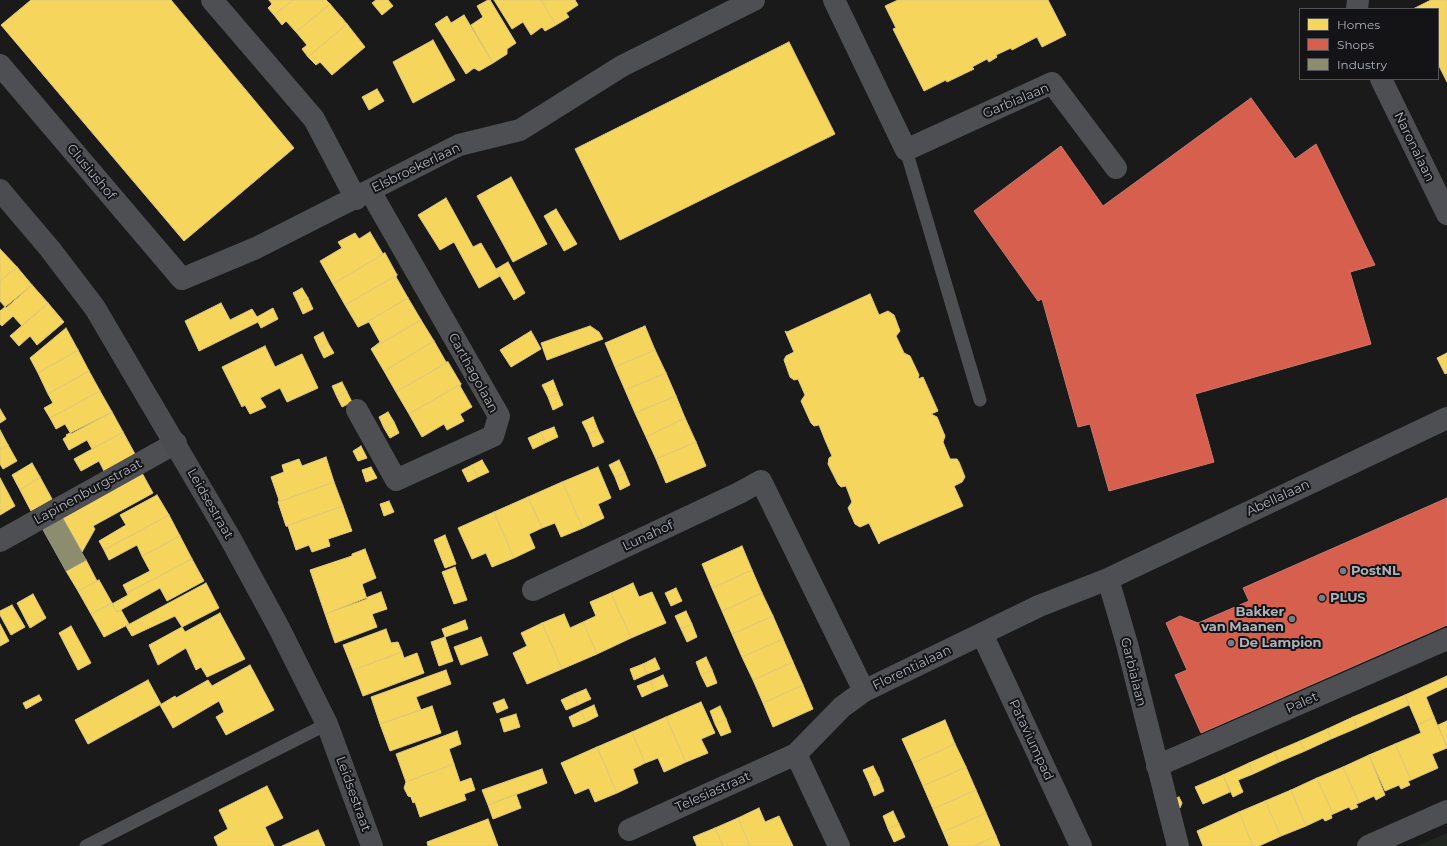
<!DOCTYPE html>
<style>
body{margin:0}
#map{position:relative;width:1447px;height:846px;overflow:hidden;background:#1a1a1a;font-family:Montserrat,sans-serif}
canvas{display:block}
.legend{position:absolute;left:1299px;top:8px;width:140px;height:72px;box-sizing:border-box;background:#141416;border:1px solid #515358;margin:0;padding:5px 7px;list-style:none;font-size:12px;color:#acb1ba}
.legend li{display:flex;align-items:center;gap:8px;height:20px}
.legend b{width:20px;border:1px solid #515358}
</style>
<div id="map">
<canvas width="1447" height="846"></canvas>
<ul class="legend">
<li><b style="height:11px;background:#f6d55c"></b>Homes</li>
<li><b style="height:11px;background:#d6604d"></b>Shops</li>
<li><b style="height:11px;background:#8c8c6e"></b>Industry</li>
</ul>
</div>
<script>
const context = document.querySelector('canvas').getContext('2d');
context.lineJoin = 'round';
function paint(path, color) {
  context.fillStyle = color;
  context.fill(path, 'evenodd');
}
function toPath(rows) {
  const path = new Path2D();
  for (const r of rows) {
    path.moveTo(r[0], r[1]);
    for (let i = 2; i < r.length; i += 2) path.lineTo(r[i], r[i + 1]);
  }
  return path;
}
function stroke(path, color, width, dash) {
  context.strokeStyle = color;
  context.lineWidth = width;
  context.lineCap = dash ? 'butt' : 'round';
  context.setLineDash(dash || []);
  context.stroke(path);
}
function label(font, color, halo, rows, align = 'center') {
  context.font = font + ' Montserrat,sans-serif';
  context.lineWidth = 4;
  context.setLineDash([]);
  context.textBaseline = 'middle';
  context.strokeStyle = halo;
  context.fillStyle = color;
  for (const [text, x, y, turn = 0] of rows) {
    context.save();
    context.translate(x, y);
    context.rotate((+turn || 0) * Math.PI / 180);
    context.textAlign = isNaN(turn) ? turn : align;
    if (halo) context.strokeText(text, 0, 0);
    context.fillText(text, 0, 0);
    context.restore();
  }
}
paint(toPath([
 [1447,833,1447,846,1417,846]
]), '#202721');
const homes = toPath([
 [31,0,171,0,294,148,184,241,1,25,31,0],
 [269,0,293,0,274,15,268,8,272,4,269,0],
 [293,0,326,0,330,4,296,32,286,21,282,25,274,15,293,0],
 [376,0,388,0,393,6,382,15,372,3,376,0],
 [488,0,490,0,516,43,507,49,507,54,493,63,471,25,483,17,477,6,488,0],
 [494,0,541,0,556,25,545,31,542,27,531,35,523,22,512,29,494,0],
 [541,0,575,0,578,5,566,13,569,17,556,25,541,0],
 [898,0,1048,0,1066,35,1042,47,1037,37,1012,50,1011,48,996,55,997,57,989,62,987,59,972,67,974,69,947,82,946,80,924,91,893,29,896,28,885,6,898,0],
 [1431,0,1447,0,1447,82,1438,64,1438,9,1413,9,1431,0],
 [330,4,347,24,308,57,302,49,307,45,296,32,330,4],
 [464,15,493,63,479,71,474,68,466,74,435,24,447,16,451,23,464,15],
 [347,24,365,47,332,75,320,62,316,65,308,57,347,24],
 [433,40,455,80,413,103,393,62,433,40],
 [789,42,835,134,620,240,575,149,789,42],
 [377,89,384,101,369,110,362,97,377,89],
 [511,177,547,244,513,262,477,196,511,177],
 [446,198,473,247,481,243,500,276,479,288,454,242,440,250,418,215,446,198],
 [556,209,577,244,564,251,544,216,556,209],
 [370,232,383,254,385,253,333,284,320,261,342,248,338,242,355,233,359,239,370,232],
 [0,249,17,267,0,281,0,249],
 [385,253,397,275,345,305,333,284,385,253],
 [508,262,525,293,514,300,496,269,508,262],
 [17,267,32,285,6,308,0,301,0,281,17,267],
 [397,275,396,277,408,298,358,327,345,305,397,275],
 [32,285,48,303,22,326,13,316,2,326,0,324,0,311,32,285],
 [302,288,308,298,298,303,293,293,302,288],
 [870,294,879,315,888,311,894,315,900,331,896,336,904,353,910,356,919,375,918,379,923,377,938,411,931,414,937,417,945,436,943,442,950,459,957,459,959,462,965,477,962,482,954,486,963,506,880,542,879,544,869,523,860,527,855,524,848,508,852,502,846,486,841,487,838,484,828,464,829,458,832,456,825,440,819,425,814,426,811,423,801,401,805,395,798,379,794,380,790,377,784,360,786,356,794,352,785,331,787,332,870,294],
 [308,298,313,309,303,314,298,303,308,298],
 [408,298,421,320,371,349,380,342,369,322,358,327,408,298],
 [48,303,64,322,37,345,30,336,19,346,10,336,48,303],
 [221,303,230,320,252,309,257,317,273,308,278,319,261,328,258,322,199,351,185,321,221,303],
 [421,320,434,341,384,371,371,349,421,320],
 [590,326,599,332,603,339,547,360,541,343,590,326],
 [645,326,655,350,615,367,605,343,645,326],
 [66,328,78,350,38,373,30,358,66,328],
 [531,331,541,349,511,367,500,350,531,331],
 [323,332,328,343,319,348,314,337,323,332],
 [434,341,446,362,448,362,396,392,384,371,434,341],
 [328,343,334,353,324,358,319,348,328,343],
 [265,346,275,367,302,354,318,388,287,402,280,388,260,398,266,407,250,414,245,405,242,407,222,367,265,346],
 [78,350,89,371,48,394,38,373,78,350],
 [655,350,666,373,625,390,615,367,655,350],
 [1447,353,1447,373,1445,374,1437,358,1447,353],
 [448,362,461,384,409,414,396,392,448,362],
 [89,371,100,391,50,418,44,408,53,403,48,394,89,371],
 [666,373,676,396,635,413,625,390,666,373],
 [553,380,558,393,548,397,542,385,553,380],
 [342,382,347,392,337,397,332,386,342,382],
 [461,384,460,386,472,407,460,414,464,421,447,430,444,424,422,437,409,414,461,384],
 [100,391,112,412,71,434,65,424,56,429,50,418,100,391],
 [347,392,352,402,342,407,337,397,347,392],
 [558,393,563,405,553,410,548,397,558,393],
 [676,396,685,418,646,437,635,413,676,396],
 [0,409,6,419,0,423,0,409],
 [112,412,123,432,92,449,87,440,69,450,63,439,67,436,66,435,112,412],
 [388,412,394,422,384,428,379,417,388,412],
 [593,417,598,430,588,434,582,422,593,417],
 [685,418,696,442,656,459,646,437,685,418],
 [394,422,399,433,390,438,384,428,394,422],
 [554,427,558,437,545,443,541,432,554,427],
 [0,430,8,445,0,449,0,430],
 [598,430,604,442,593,447,588,434,598,430],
 [123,432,135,454,104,471,99,461,81,471,74,459,123,432],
 [541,432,545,443,533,449,528,438,541,432],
 [696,442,706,466,666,483,656,459,696,442],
 [8,445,17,461,3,469,0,464,0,449,8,445],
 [361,446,367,458,358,461,353,451,361,446],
 [326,457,334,482,278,502,279,500,271,477,284,472,282,465,299,459,302,466,326,457],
 [482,460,489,472,478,477,472,465,482,460],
 [619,460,625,473,615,477,609,465,619,460],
 [32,463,40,477,20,490,12,475,32,463],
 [472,465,478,477,468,482,462,470,472,465],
 [371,467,377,478,366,482,362,470,371,467],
 [598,467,611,498,598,504,604,518,583,528,562,482,598,467],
 [142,473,153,493,93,526,95,529,82,552,62,517,142,473],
 [625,473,630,485,620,490,615,477,625,473],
 [40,477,52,499,31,511,20,490,40,477],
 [0,478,15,506,0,515,0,478],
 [334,482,343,506,286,526,278,502,334,482],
 [562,482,583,528,561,537,555,523,542,528,528,497,562,482],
 [157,495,169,515,104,550,99,541,126,525,120,515,157,495],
 [528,497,542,528,529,534,535,548,514,558,494,512,528,497],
 [389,501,394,512,384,516,380,504,389,501],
 [343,506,352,531,328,539,330,546,312,552,309,545,296,550,288,526,286,526,343,506],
 [494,512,514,558,492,567,486,553,472,559,458,528,494,512],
 [169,515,180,536,142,556,137,545,109,560,104,550,169,515],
 [445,535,456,564,445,568,434,540,445,535],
 [180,536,192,559,127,593,123,585,150,571,142,556,180,536],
 [742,546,752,570,712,588,702,564,742,546],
 [365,549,376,578,362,584,367,599,325,614,310,570,352,556,352,554,365,549],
 [192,559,204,581,167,601,160,588,117,612,112,604,128,595,127,593,192,559],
 [86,560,97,581,78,591,66,571,86,560],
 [455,567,467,600,454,604,442,572,455,567],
 [752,570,762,593,722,611,712,588,752,570],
 [99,580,112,603,91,614,78,591,99,580],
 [206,583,219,608,182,627,175,616,132,636,126,626,206,583],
 [633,583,639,597,652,592,666,623,631,638,611,593,633,583],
 [676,588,682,601,671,606,665,593,676,588],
 [381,592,387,609,372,614,377,627,335,643,325,614,381,592],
 [611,593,631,638,597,654,583,622,596,616,590,602,611,593],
 [762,593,773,616,732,634,722,611,762,593],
 [33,594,46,618,30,628,17,603,33,594],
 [112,603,117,612,121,610,129,624,104,637,91,614,112,603],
 [12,605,25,627,11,635,0,615,0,611,12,605],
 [686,611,692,624,681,629,675,616,686,611],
 [220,613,245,659,207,677,201,667,196,670,186,648,158,665,149,645,182,627,185,632,220,613],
 [564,614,570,628,583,622,597,654,562,669,542,623,564,614],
 [773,616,783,639,742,657,732,634,773,616],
 [465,620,468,629,445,637,442,629,465,620],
 [542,623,562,669,527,684,513,653,527,646,521,633,542,623],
 [0,624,9,641,0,646,0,624],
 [692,624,697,637,687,642,681,629,692,624],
 [71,626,91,663,78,670,59,633,71,626],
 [386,629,391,643,398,642,402,652,353,670,343,645,386,629],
 [445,637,453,661,439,666,431,642,445,637],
 [481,637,488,655,461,665,454,647,481,637],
 [783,639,793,662,753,680,742,657,783,639],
 [402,652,404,658,417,653,424,673,363,696,353,670,402,652],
 [706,657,712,670,701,675,696,662,706,657],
 [655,658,660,669,647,674,643,664,655,658],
 [793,662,803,685,763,703,753,680,793,662],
 [643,664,647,674,634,680,630,669,643,664],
 [250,665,274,710,226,735,216,717,224,712,219,701,173,728,160,705,175,696,176,698,208,680,212,686,250,665],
 [446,670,451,684,416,697,421,710,380,724,371,697,446,670],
 [712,670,717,683,707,687,701,675,712,670],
 [663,675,668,686,655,691,650,681,663,675],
 [1447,676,1447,687,1426,697,1434,717,1418,725,1405,695,1447,676],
 [148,680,161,704,88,744,75,720,148,680],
 [650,681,655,691,642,697,637,686,650,681],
 [803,685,813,709,773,727,763,703,803,685],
 [586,689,591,699,578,705,574,694,586,689],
 [574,694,578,705,566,710,561,700,574,694],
 [39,695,42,700,26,709,23,703,39,695],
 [1405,695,1409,705,1384,716,1379,706,1405,695],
 [504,699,508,708,497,713,493,703,504,699],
 [701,702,715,733,701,739,708,753,686,762,666,717,701,702],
 [594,705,598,716,586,722,581,711,594,705],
 [432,706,441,733,390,751,380,724,432,706],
 [720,706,726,719,715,724,710,711,720,706],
 [1379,706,1384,716,1357,728,1353,717,1379,706],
 [581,711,586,722,573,727,569,717,581,711],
 [516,714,520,727,504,732,500,719,516,714],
 [666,717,686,762,664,772,658,758,645,763,632,732,666,717],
 [1353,717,1357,728,1331,739,1327,729,1353,717],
 [1434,717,1447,748,1432,754,1438,768,1411,780,1395,744,1421,733,1418,725,1434,717],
 [726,719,731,732,721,736,715,724,726,719],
 [945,720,955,744,913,763,902,739,945,720],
 [1447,721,1447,747,1438,725,1447,721],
 [1327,729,1331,739,1305,751,1300,741,1327,729],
 [457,731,461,744,449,749,454,764,406,782,396,754,457,731],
 [632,732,645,763,633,769,638,783,617,793,597,747,632,732],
 [1300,741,1305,751,1279,762,1274,752,1300,741],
 [955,744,966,767,923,786,913,763,955,744],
 [1395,744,1411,780,1408,781,1410,785,1401,789,1399,785,1385,791,1369,755,1395,744],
 [597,747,617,793,595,802,589,788,575,794,561,763,597,747],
 [1274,752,1279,762,1253,774,1249,763,1274,752],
 [1369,755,1385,795,1376,800,1374,796,1359,803,1343,767,1369,755],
 [1249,763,1253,774,1238,780,1243,792,1233,797,1223,775,1249,763],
 [454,764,460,782,471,778,475,790,464,794,466,800,420,817,415,802,413,803,411,797,408,796,404,788,406,782,454,764],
 [873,766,879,778,869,783,863,770,873,766],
 [966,767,976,790,933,809,923,786,966,767],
 [1343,767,1359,803,1356,804,1358,807,1351,810,1349,807,1333,814,1317,778,1343,767],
 [542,769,547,783,488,805,482,790,542,769],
 [1223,775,1230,792,1203,804,1195,787,1223,775],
 [879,778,884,791,874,796,869,783,879,778],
 [1317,778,1333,814,1331,815,1332,818,1325,821,1323,818,1306,826,1291,790,1317,778],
 [267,786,283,818,265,827,274,846,218,846,214,837,228,829,219,810,267,786],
 [976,790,986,813,943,832,933,809,976,790],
 [1291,790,1306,826,1281,836,1265,801,1291,790],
 [516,794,521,808,493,819,488,805,516,794],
 [1179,797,1182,803,1180,808,1169,801,1179,797],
 [1265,801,1281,836,1259,846,1253,846,1239,812,1265,801],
 [759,808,765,822,779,816,793,846,750,846,738,818,759,808],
 [893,811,899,824,888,829,883,816,893,811],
 [1239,812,1253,846,1203,846,1197,831,1239,812],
 [986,813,996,836,974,846,949,846,943,832,986,813],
 [738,818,750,846,723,846,715,828,738,818],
 [488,819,498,846,428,846,427,842,488,819],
 [899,824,905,837,894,842,888,829,899,824],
 [715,828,723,846,697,846,693,837,715,828],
 [318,830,325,846,282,846,318,830],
 [996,836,1000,846,974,846,996,836]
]);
paint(homes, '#f6d55c');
stroke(homes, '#e0ca78', 1);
const shops = toPath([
 [1251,98,1295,159,1316,144,1375,265,1350,272,1371,344,1195,394,1214,462,1109,491,1090,424,1078,427,1042,299,1038,301,974,211,1061,146,1103,206,1251,98],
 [1447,498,1447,625,1201,733,1175,675,1187,670,1166,623,1180,616,1198,623,1249,601,1243,588,1447,498]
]);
paint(shops, '#d6604d');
stroke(shops, '#c9786e', 1);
const industry = toPath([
 [62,517,86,560,66,571,42,528,62,517]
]);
paint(industry, '#8c8c6e');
stroke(industry, '#969785', 1);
stroke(toPath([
 [906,150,980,400],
 [86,846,327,724]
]), '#4e4f53', 13);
stroke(toPath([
 [212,0,314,119,356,199],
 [834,0,906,150,1052,83,1116,168],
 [1357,9,1358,0],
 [0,65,182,279,256,248,459,145,520,130,622,66,754,0],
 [1381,79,1447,214],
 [357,410,396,480,493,436,499,416,370,191],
 [0,541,176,443],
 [1108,579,1127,644,1178,846],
 [533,590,739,493,761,481,864,691,1039,606,1108,579,1447,418],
 [982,634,1081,846],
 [796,754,839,846],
 [1157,766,1447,639],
 [629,830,796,754,842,707,864,691],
 [1368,846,1447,811]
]), '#4e4f53', 22);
stroke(toPath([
 [0,190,50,249,95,308,229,536,279,628,327,724,372,846]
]), '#4b4c4f', 22);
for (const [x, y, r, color] of [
 [1343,571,4,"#797c82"],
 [1322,598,4,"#797c82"],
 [1292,619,4,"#797c82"],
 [1231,643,4,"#797c82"]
]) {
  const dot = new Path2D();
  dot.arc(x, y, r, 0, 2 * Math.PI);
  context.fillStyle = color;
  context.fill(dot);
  stroke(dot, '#141416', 1.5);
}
label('13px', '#acb1ba', '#141416', [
 ["Garbialaan",1016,101,-23],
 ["Naronalaan",1414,147,64],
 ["Elsbroekerlaan",416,168,-26],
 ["Clusiushof",91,172,50],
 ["Carthagolaan",473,373,61],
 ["Lapinenburgstraat",88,492,-29],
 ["Abellalaan",1278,498,-25],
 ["Leidsestraat",210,504,60],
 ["Lunahof",648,536,-25],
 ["Florentialaan",912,668,-26],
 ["Garbialaan",1133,672,76],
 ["Palet",1302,703,-24],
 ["Pataviumpad",1031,740,65],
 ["Telesiastraat",713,792,-24],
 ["Leidsestraat",353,794,70]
]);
label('bold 13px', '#acb1ba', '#141416', [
 ["PostNL",1351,571],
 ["PLUS",1330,598],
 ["Bakker",1284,612,"right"],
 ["van Maanen",1284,627,"right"],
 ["De Lampion",1239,643]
], 'left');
</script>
